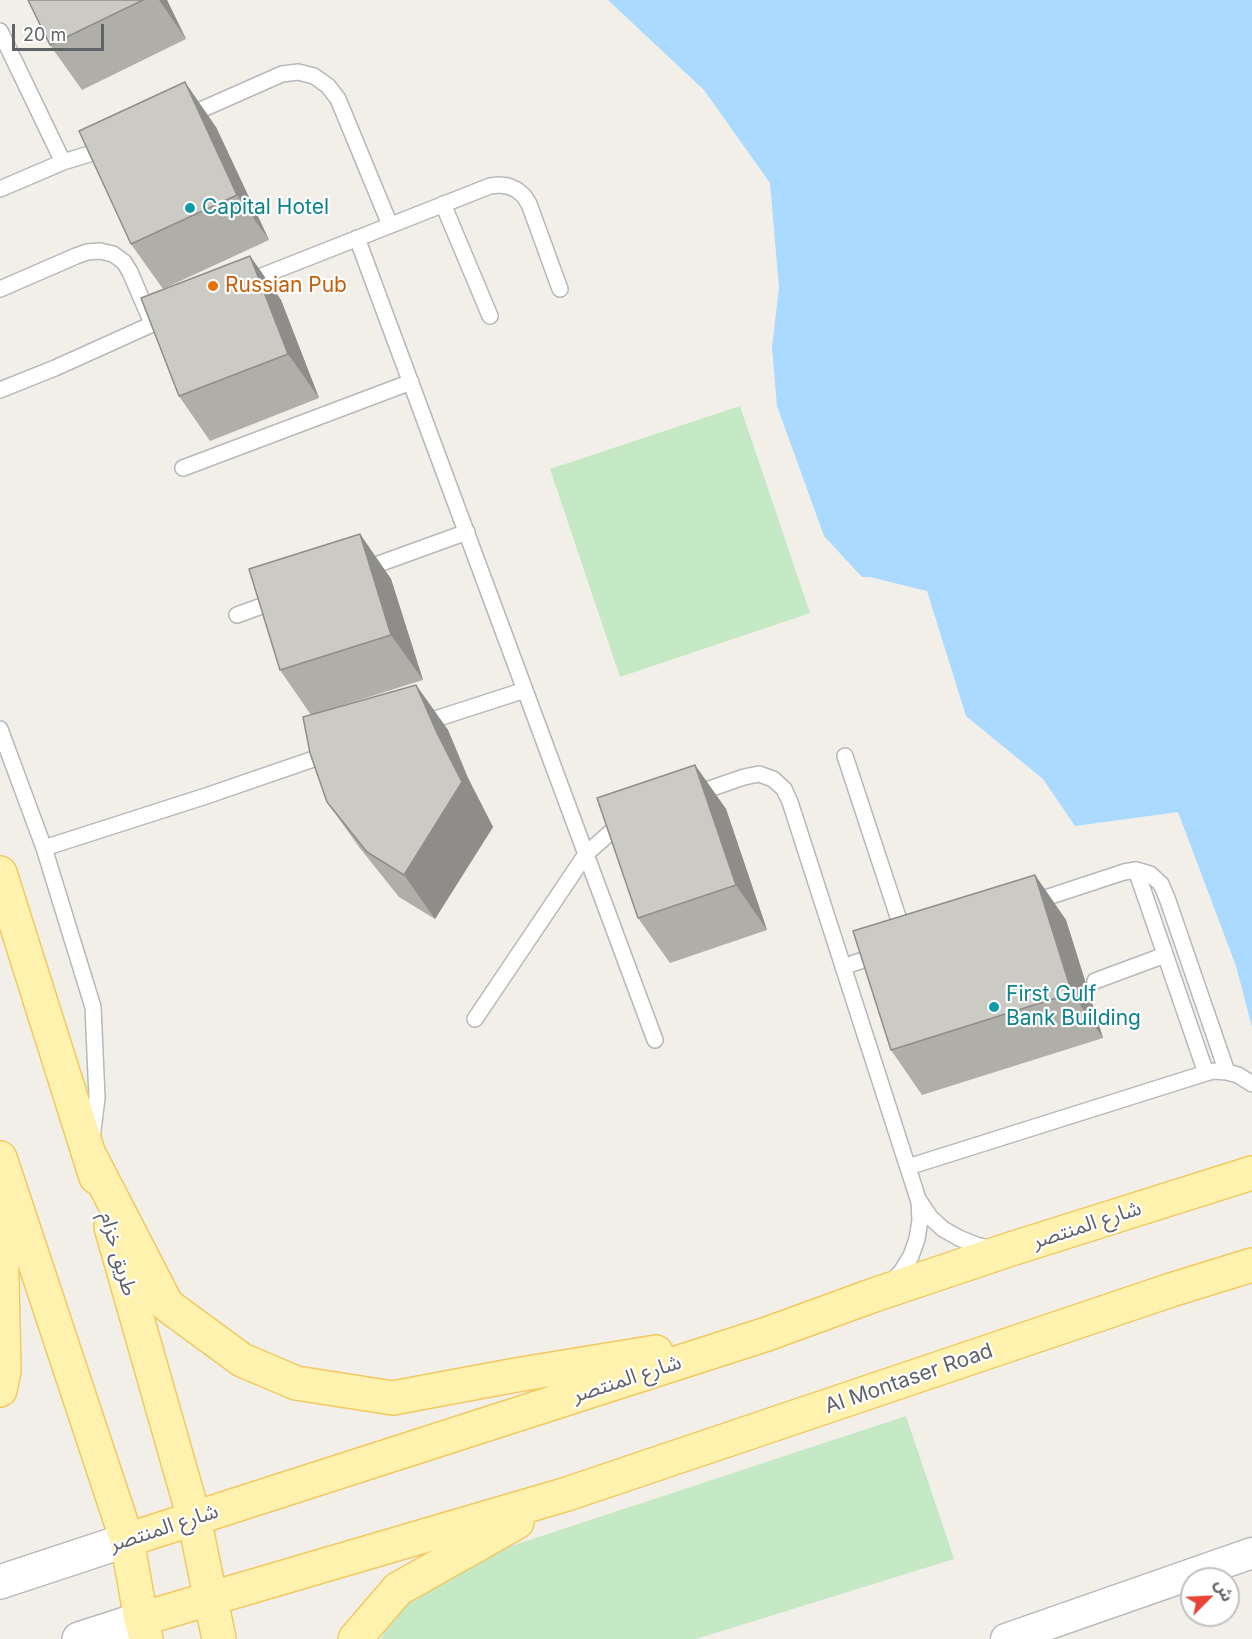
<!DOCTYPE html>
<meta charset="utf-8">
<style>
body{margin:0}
#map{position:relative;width:1252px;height:1639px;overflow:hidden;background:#f1efe8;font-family:Inter,"Noto Sans Arabic",sans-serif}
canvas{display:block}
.north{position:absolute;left:1180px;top:1567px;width:60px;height:60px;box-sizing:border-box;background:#fff;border:2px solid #bfc1c3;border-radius:50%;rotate:66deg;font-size:16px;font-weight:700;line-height:24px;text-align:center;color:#5f6368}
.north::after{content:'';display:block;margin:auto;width:21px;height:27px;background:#ea4335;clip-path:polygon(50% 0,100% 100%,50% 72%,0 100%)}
.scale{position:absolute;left:12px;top:24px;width:92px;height:27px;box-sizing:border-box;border:3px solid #5f6368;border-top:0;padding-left:8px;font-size:18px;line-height:21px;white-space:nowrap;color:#5f6368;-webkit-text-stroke:4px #fff;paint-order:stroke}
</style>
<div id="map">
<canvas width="1252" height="1639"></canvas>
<div class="north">ش</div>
<div class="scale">20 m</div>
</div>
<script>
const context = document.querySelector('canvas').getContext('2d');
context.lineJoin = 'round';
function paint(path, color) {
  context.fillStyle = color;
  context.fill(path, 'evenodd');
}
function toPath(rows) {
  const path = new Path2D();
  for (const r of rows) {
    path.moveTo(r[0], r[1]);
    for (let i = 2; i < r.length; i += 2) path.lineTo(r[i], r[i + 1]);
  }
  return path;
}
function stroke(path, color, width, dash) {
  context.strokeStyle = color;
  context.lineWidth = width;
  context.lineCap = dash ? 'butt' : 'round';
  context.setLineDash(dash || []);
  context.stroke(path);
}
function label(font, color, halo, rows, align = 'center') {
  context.font = font + ' Inter,"Noto Sans Arabic",sans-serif';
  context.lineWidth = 4.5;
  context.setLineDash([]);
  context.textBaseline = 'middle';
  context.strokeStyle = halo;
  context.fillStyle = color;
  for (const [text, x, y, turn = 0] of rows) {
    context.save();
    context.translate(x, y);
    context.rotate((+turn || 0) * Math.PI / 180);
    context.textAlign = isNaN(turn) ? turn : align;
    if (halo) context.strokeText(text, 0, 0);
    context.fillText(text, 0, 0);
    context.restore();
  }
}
paint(toPath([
 [740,406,810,613,620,677,550,469],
 [906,1416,954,1559,696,1639,381,1639,401,1603,463,1562]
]), '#c5e8c5');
paint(toPath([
 [608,0,1252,0,1252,1027,1236,966,1178,812,1075,826,1043,779,966,716,927,591,870,577,862,577,824,536,777,406,772,347,779,288,770,183,704,90]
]), '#aadaff');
const lane = toPath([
 [0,31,63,162],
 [187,116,282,74,298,72,314,76,328,86,338,99,390,225],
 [0,189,63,162,109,148],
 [443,204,490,316],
 [357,238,655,1040],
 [244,283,490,186,499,185,508,186,517,190,524,196,529,204,560,289],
 [0,289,76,256,87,252,100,251,113,254,124,262,130,272,149,316],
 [0,390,55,368,168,317],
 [183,468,411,382],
 [362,570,467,532],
 [237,615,278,600],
 [420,724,525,690],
 [0,729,44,848,93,1007,97,1098,92,1138],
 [845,756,904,935],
 [692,795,744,777,759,774,773,779,784,789,790,802,919,1202,920,1220,917,1239,911,1256,901,1272,890,1283],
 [44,848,206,796,331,753],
 [1136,870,1206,1073],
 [1030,903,1124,872,1136,870,1150,874,1161,884,1167,898,1227,1072],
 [843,967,880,954],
 [1095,981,1165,955],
 [475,1019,586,854,612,831,626,823],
 [908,1167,1206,1073,1214,1071,1227,1072,1238,1075,1252,1084],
 [920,1202,930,1217,943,1229,959,1238,976,1245,993,1249]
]);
const street = toPath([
 [1006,1639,1252,1553]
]);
const secondary = toPath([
 [0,1582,127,1540],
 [79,1639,141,1619]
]);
const primary = toPath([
 [0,873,96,1177],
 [90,1156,167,1305,242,1360,296,1383,393,1398,516,1375,656,1352],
 [0,1158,127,1540,141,1619,146,1639],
 [111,1227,194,1518,219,1639],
 [0,1390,4,1371,0,1190],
 [127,1540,767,1334,874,1295,1011,1249,1252,1173],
 [141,1619,567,1494,1171,1290,1252,1265],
 [355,1639,398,1589,517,1522]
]);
stroke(lane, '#b5b8bc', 18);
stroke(street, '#b5b8bc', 33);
stroke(secondary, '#b6babf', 36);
stroke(primary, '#f2c960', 36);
stroke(lane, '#fff', 15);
stroke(street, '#fff', 30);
stroke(secondary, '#fff', 33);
stroke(primary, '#fff2af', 33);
paint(toPath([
 [28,0,167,0,186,39,82,90,50,45],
 [216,127,269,240,163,289,131,244],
 [250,256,281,300,319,398,210,441,179,396],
 [360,534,391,579,423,680,311,715,280,670],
 [416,685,448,730,468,778,493,827,435,919,399,897,359,847,327,802],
 [695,765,726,809,767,930,670,963,638,918],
 [1035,875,1066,920,1103,1038,922,1095,891,1050]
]), '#afaea9');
paint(toPath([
 [159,0,167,0,186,39],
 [185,82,216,127,269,240,237,195],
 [250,256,281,300,319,398,288,354],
 [360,534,391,579,423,680,391,635],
 [416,685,448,730,468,778,493,827,435,919,404,875,437,733],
 [695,765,726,809,767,930,736,885],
 [1035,875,1066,920,1103,1038,1072,993]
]), '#8f8d8a');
const building = toPath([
 [28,0,143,0,50,45,28,0],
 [185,82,237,195,131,244,79,131,185,82],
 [250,256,288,354,179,396,141,298,250,256],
 [360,534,391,635,280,670,249,569,360,534],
 [416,685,437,733,462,782,404,875,367,852,327,802,310,753,303,717,416,685],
 [695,765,736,885,638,918,597,798,695,765],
 [1035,875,1072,993,891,1050,853,931,1035,875]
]);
paint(building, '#cccac5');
stroke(building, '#8f8d8a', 1.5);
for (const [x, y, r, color] of [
 [190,208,6,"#0f9aa8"],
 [213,286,6,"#e8710a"],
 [994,1007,6,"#0f9aa8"]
]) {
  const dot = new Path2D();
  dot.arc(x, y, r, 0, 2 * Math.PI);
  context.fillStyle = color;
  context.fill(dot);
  stroke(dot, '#fff', 2);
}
label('21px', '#0d838f', '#fff', [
 ["Capital Hotel",202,208],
 ["First Gulf",1006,995],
 ["Bank Building",1006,1019]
], 'left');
label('21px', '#c56008', '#fff', [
 ["Russian Pub",225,286]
], 'left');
label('21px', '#5f6368', '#fff', [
 ["شارع المنتصر",1087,1225,-18],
 ["طريق خزام",118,1254,74],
 ["شارع المنتصر",627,1379,-18],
 ["Al Montaser Road",909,1379,-19],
 ["شارع المنتصر",164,1528,-18]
]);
</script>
